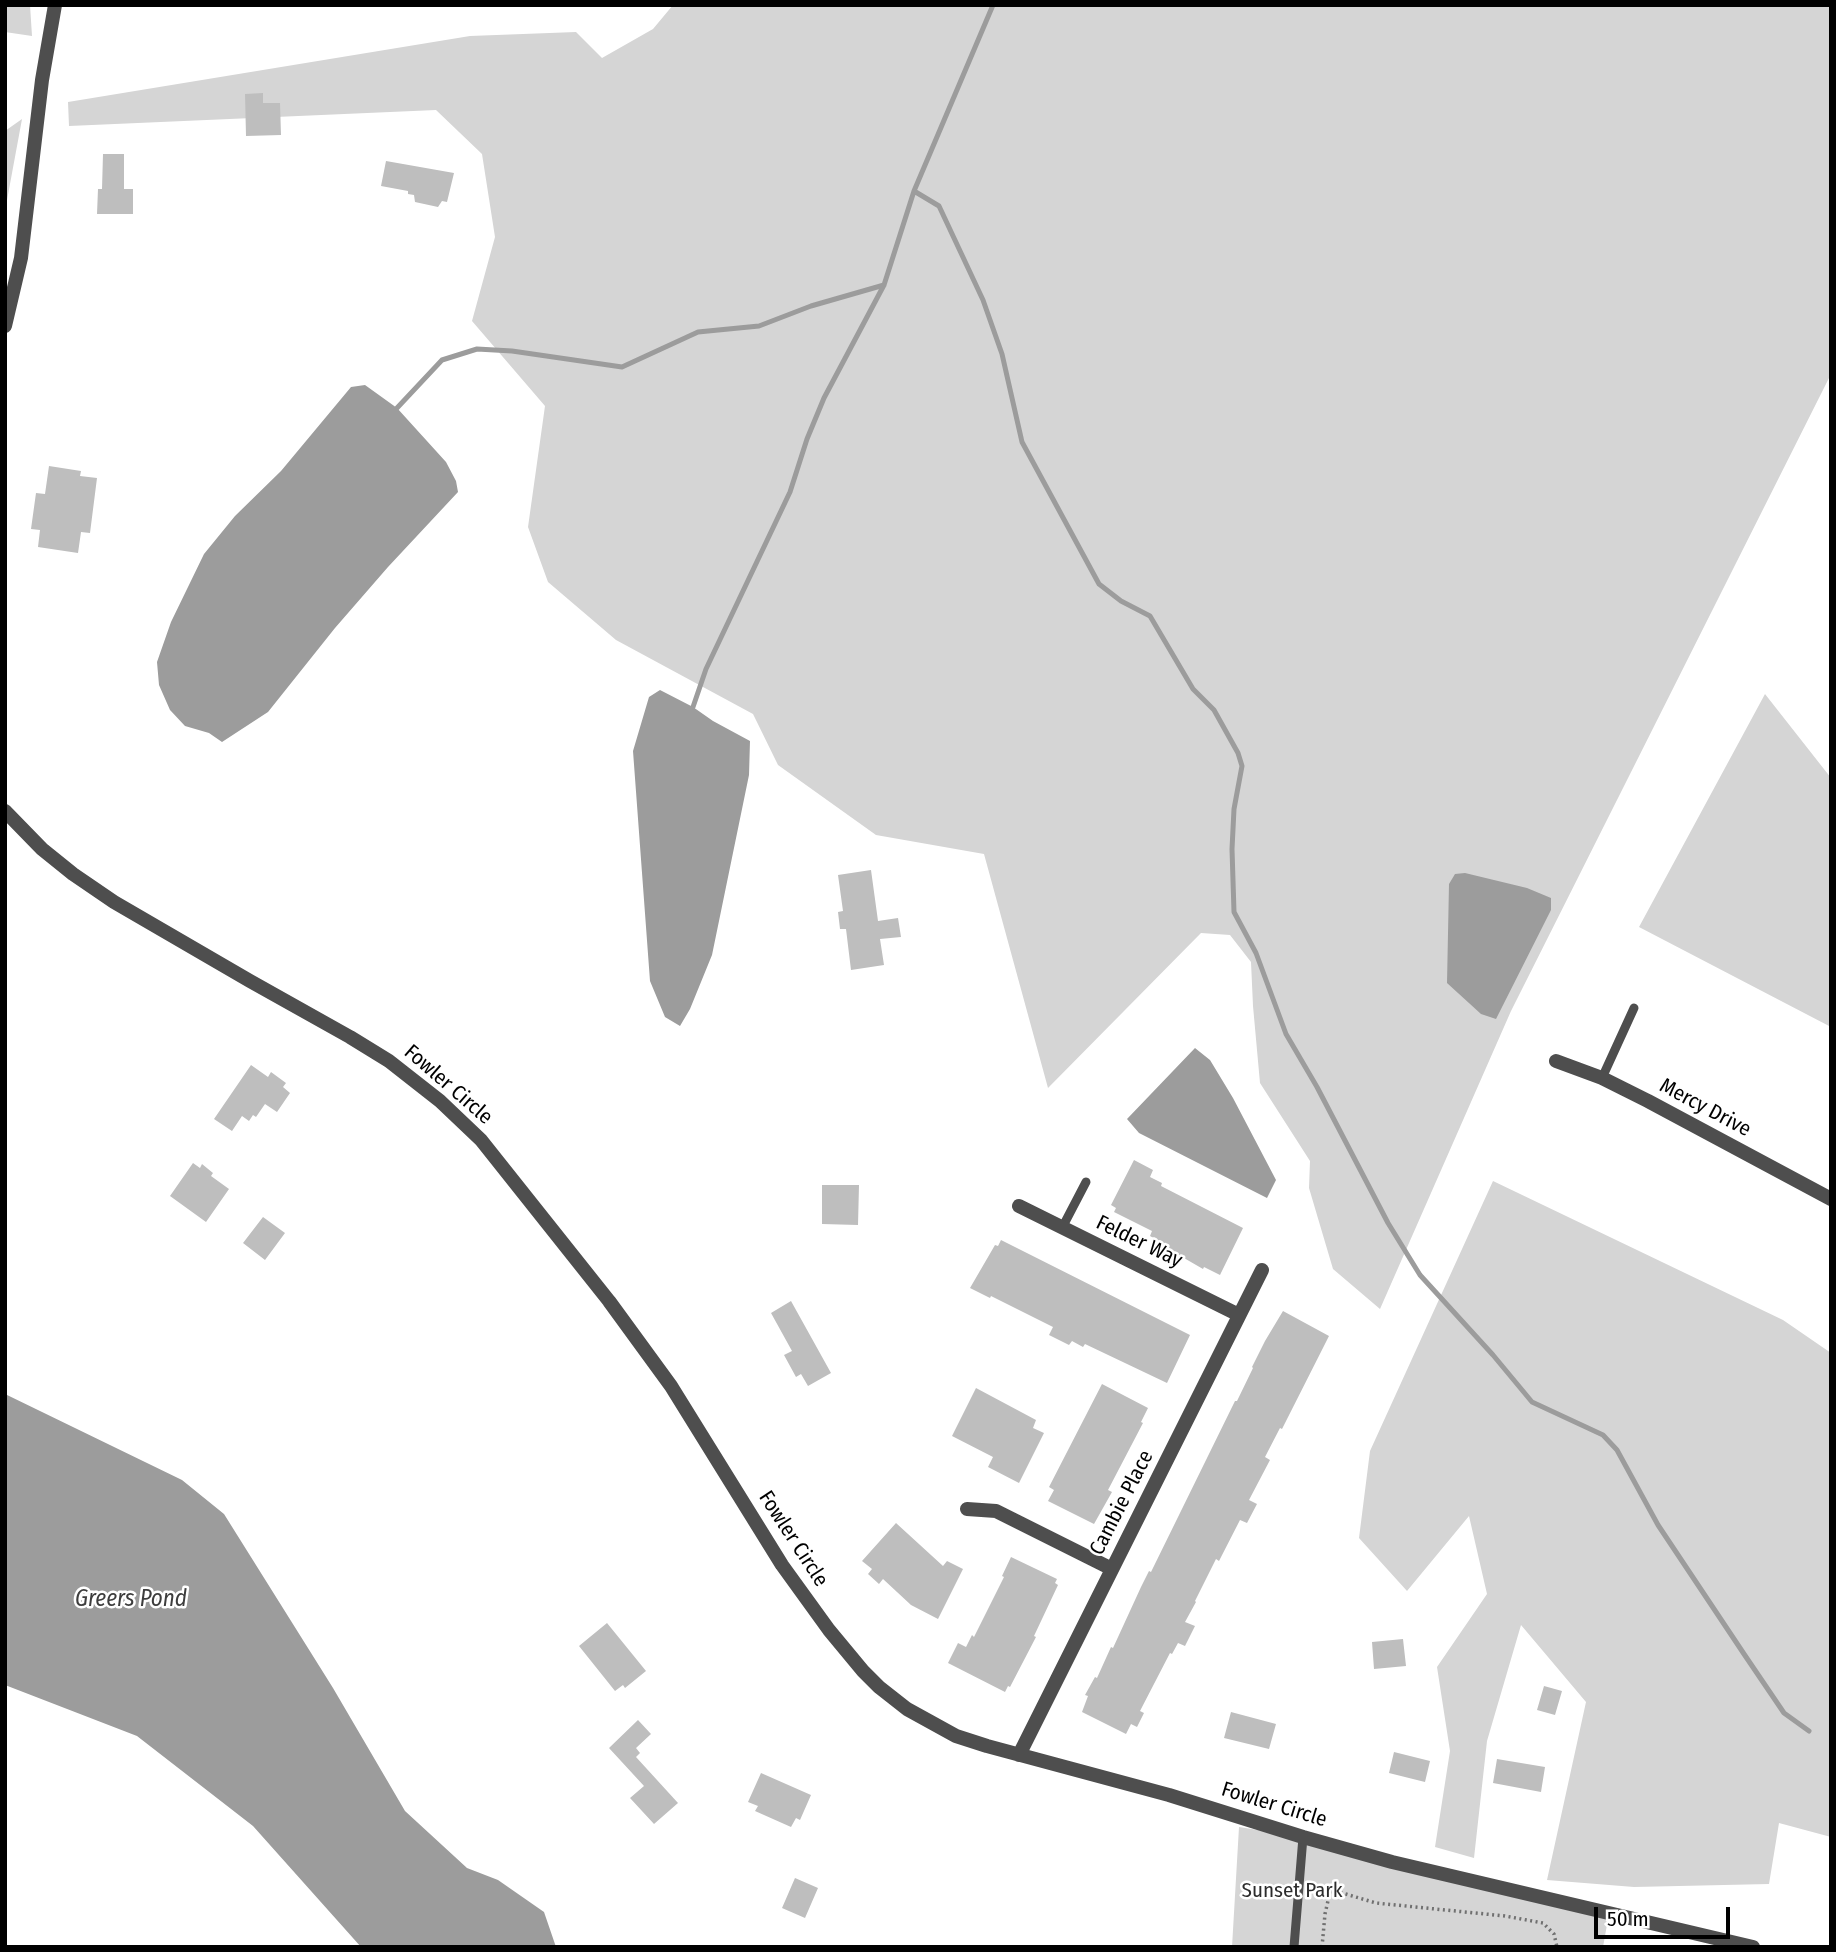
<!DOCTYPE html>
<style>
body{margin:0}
#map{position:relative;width:1836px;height:1952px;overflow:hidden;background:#fff;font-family:"Fira Sans Condensed",sans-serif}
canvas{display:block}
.frame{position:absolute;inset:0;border:7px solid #000;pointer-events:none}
.scale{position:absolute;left:1594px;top:1907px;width:136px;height:32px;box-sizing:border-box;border:4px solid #000;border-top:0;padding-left:9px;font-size:21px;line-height:24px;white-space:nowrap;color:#000;-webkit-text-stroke:5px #fff;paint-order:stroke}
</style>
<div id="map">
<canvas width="1836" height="1952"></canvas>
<div class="frame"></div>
<div class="scale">50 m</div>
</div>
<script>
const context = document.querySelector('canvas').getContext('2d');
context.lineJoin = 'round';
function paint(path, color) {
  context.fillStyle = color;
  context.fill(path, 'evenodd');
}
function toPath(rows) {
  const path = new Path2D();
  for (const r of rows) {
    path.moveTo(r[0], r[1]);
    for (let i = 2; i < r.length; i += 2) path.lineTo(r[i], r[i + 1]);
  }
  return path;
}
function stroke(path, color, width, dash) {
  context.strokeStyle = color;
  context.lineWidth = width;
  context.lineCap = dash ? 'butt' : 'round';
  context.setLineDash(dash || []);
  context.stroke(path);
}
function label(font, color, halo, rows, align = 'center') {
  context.font = font + ' "Fira Sans Condensed",sans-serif';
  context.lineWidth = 5;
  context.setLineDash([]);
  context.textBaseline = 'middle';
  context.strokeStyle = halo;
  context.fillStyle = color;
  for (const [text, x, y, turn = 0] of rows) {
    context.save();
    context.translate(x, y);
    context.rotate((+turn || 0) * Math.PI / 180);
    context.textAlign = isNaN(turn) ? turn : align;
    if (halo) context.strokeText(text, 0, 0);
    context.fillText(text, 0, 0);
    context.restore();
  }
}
paint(toPath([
 [5,5,30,5,32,36,5,32],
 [673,5,1831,5,1831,374,1511,1011,1380,1309,1333,1269,1309,1188,1310,1161,1260,1083,1253,1006,1251,962,1230,935,1201,933,1048,1088,984,854,876,835,778,765,753,714,616,640,548,582,528,527,545,406,472,321,495,237,482,154,436,110,69,126,68,102,470,36,576,32,602,58,653,29],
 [22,119,5,211,5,131],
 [1765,694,1831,778,1831,1027,1639,927],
 [1493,1181,1783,1320,1831,1353,1831,1837,1779,1823,1769,1884,1634,1887,1547,1880,1586,1702,1521,1625,1487,1741,1474,1858,1435,1847,1450,1751,1437,1667,1487,1594,1469,1516,1407,1591,1359,1538,1370,1451],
 [1239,1827,1303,1837,1608,1919,1603,1947,1232,1947]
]), '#d5d5d5');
paint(toPath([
 [365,385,397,408,446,462,456,481,458,492,388,567,335,628,268,712,222,742,209,733,185,726,170,710,159,685,157,662,171,622,204,554,235,516,281,471,351,387],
 [660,690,693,707,713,721,750,741,749,775,712,955,690,1009,680,1026,665,1017,650,981,633,751,649,697],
 [1465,873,1527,888,1551,898,1551,910,1496,1019,1481,1014,1447,983,1449,884,1455,874],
 [1195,1048,1210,1060,1233,1098,1276,1180,1267,1198,1139,1133,1127,1119],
 [5,1394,182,1480,224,1514,333,1688,405,1811,467,1868,498,1880,544,1912,556,1947,361,1947,253,1826,137,1736,5,1685]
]), '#9c9c9c');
stroke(toPath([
 [914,191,939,206,983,300,1002,354,1022,442,1099,584,1121,601,1150,616,1193,689,1214,710,1238,753,1242,766,1234,809,1232,849,1234,912,1256,953,1286,1034,1317,1087,1388,1223,1420,1275,1493,1355,1532,1402,1603,1435,1617,1450,1658,1525,1744,1654,1784,1713,1809,1731],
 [397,408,442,360,477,349,512,351,622,367,698,332,759,326,811,306,884,285],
 [693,707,706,669,790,492,807,439,824,398,884,285,914,191,993,5]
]), '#9c9c9c', 5);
paint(toPath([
 [263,93,263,103,280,103,281,135,246,136,245,94],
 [103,154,124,154,124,189,133,189,133,214,97,214,98,189,102,189],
 [386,161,454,173,447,202,442,201,438,207,415,202,414,195,408,194,408,191,381,186],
 [49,466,81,471,80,476,97,478,90,533,81,532,78,553,38,547,40,530,31,529,36,493,45,494],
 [871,870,878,921,898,918,901,937,880,939,884,965,851,970,846,929,840,929,838,912,843,911,838,875],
 [251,1065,268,1077,271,1072,286,1083,283,1087,290,1093,277,1112,265,1104,256,1117,253,1115,249,1121,242,1116,232,1131,214,1119],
 [1134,1160,1153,1170,1150,1177,1162,1183,1161,1186,1243,1228,1220,1275,1204,1267,1203,1269,1158,1243,1159,1241,1150,1236,1152,1231,1114,1212,1116,1208,1111,1205],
 [193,1163,200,1168,202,1164,213,1173,211,1176,229,1189,206,1222,170,1196],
 [822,1185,859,1185,858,1225,822,1224],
 [263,1217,285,1233,265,1260,243,1243],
 [1001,1240,1190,1335,1167,1383,1085,1344,1083,1347,1072,1341,1069,1345,1049,1335,1053,1327,991,1296,990,1298,970,1288,995,1245,998,1246],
 [791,1301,831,1373,808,1386,801,1374,796,1377,784,1355,792,1351,771,1313],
 [1283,1311,1329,1336,1282,1429,1280,1428,1265,1457,1270,1460,1249,1500,1257,1504,1247,1523,1240,1520,1219,1561,1216,1559,1195,1601,1196,1602,1185,1622,1195,1626,1185,1646,1178,1643,1172,1654,1170,1653,1140,1711,1144,1713,1137,1727,1131,1724,1126,1734,1082,1712,1088,1696,1085,1695,1095,1677,1097,1678,1111,1647,1113,1648,1141,1587,1149,1571,1151,1572,1235,1401,1237,1401,1253,1368,1252,1367,1265,1341],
 [1102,1384,1148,1408,1141,1422,1143,1423,1108,1490,1112,1492,1094,1524,1048,1501,1054,1490,1049,1487],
 [976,1388,1036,1420,1033,1428,1044,1433,1019,1483,988,1467,993,1457,952,1436],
 [896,1523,943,1566,947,1561,963,1569,938,1619,911,1605,883,1579,879,1584,868,1574,872,1569,862,1561],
 [1011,1557,1057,1579,1055,1583,1058,1585,1034,1636,1036,1637,1010,1687,1008,1686,1005,1692,948,1663,958,1643,966,1647,972,1635,974,1637,1004,1577,1002,1576],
 [607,1623,646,1671,625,1688,623,1685,615,1691,579,1646],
 [1403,1639,1406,1666,1374,1669,1372,1642],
 [1544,1686,1562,1691,1555,1715,1537,1710],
 [1231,1712,1276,1724,1269,1749,1224,1738],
 [638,1720,651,1734,636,1748,640,1753,636,1757,678,1803,654,1824,630,1798,644,1786,609,1748],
 [1394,1752,1430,1761,1425,1782,1389,1773],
 [1497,1759,1545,1767,1541,1792,1493,1783],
 [761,1773,811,1795,800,1820,796,1818,791,1827,755,1811,758,1806,748,1802],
 [795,1878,818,1888,805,1918,782,1908]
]), '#bebebe');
stroke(toPath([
 [1322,1947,1325,1914,1330,1892,1339,1892,1376,1903,1505,1916,1543,1923,1554,1934,1557,1947]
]), '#707070', 3.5, [2, 3.5]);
stroke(toPath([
 [1602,1078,1634,1008],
 [1062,1228,1086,1182],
 [1294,1947,1303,1837]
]), '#4e4e4e', 9);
stroke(toPath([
 [5,326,21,258,42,80,55,5],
 [5,811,42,849,73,874,114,902,250,981,350,1037,389,1061,440,1101,481,1140,609,1301,671,1386,782,1565,829,1630,863,1671,879,1687,907,1709,956,1736,987,1746,1169,1795,1303,1837,1392,1862,1753,1947],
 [1556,1061,1602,1078,1648,1101,1831,1199],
 [1019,1206,1239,1315],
 [967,1509,996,1511,1112,1569],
 [1019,1755,1262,1270]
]), '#4e4e4e', 14);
label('21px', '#000', '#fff', [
 ["Fowler Circle",448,1085,41],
 ["Mercy Drive",1705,1108,28],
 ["Felder Way",1139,1242,26],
 ["Cambie Place",1122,1503,-63],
 ["Fowler Circle",793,1539,57],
 ["Fowler Circle",1274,1805,17]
]);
label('21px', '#2c2c2c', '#fff', [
 ["Sunset Park",1292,1891]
]);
label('italic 23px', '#3d3d3d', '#fff', [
 ["Greers Pond",131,1600]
]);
</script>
